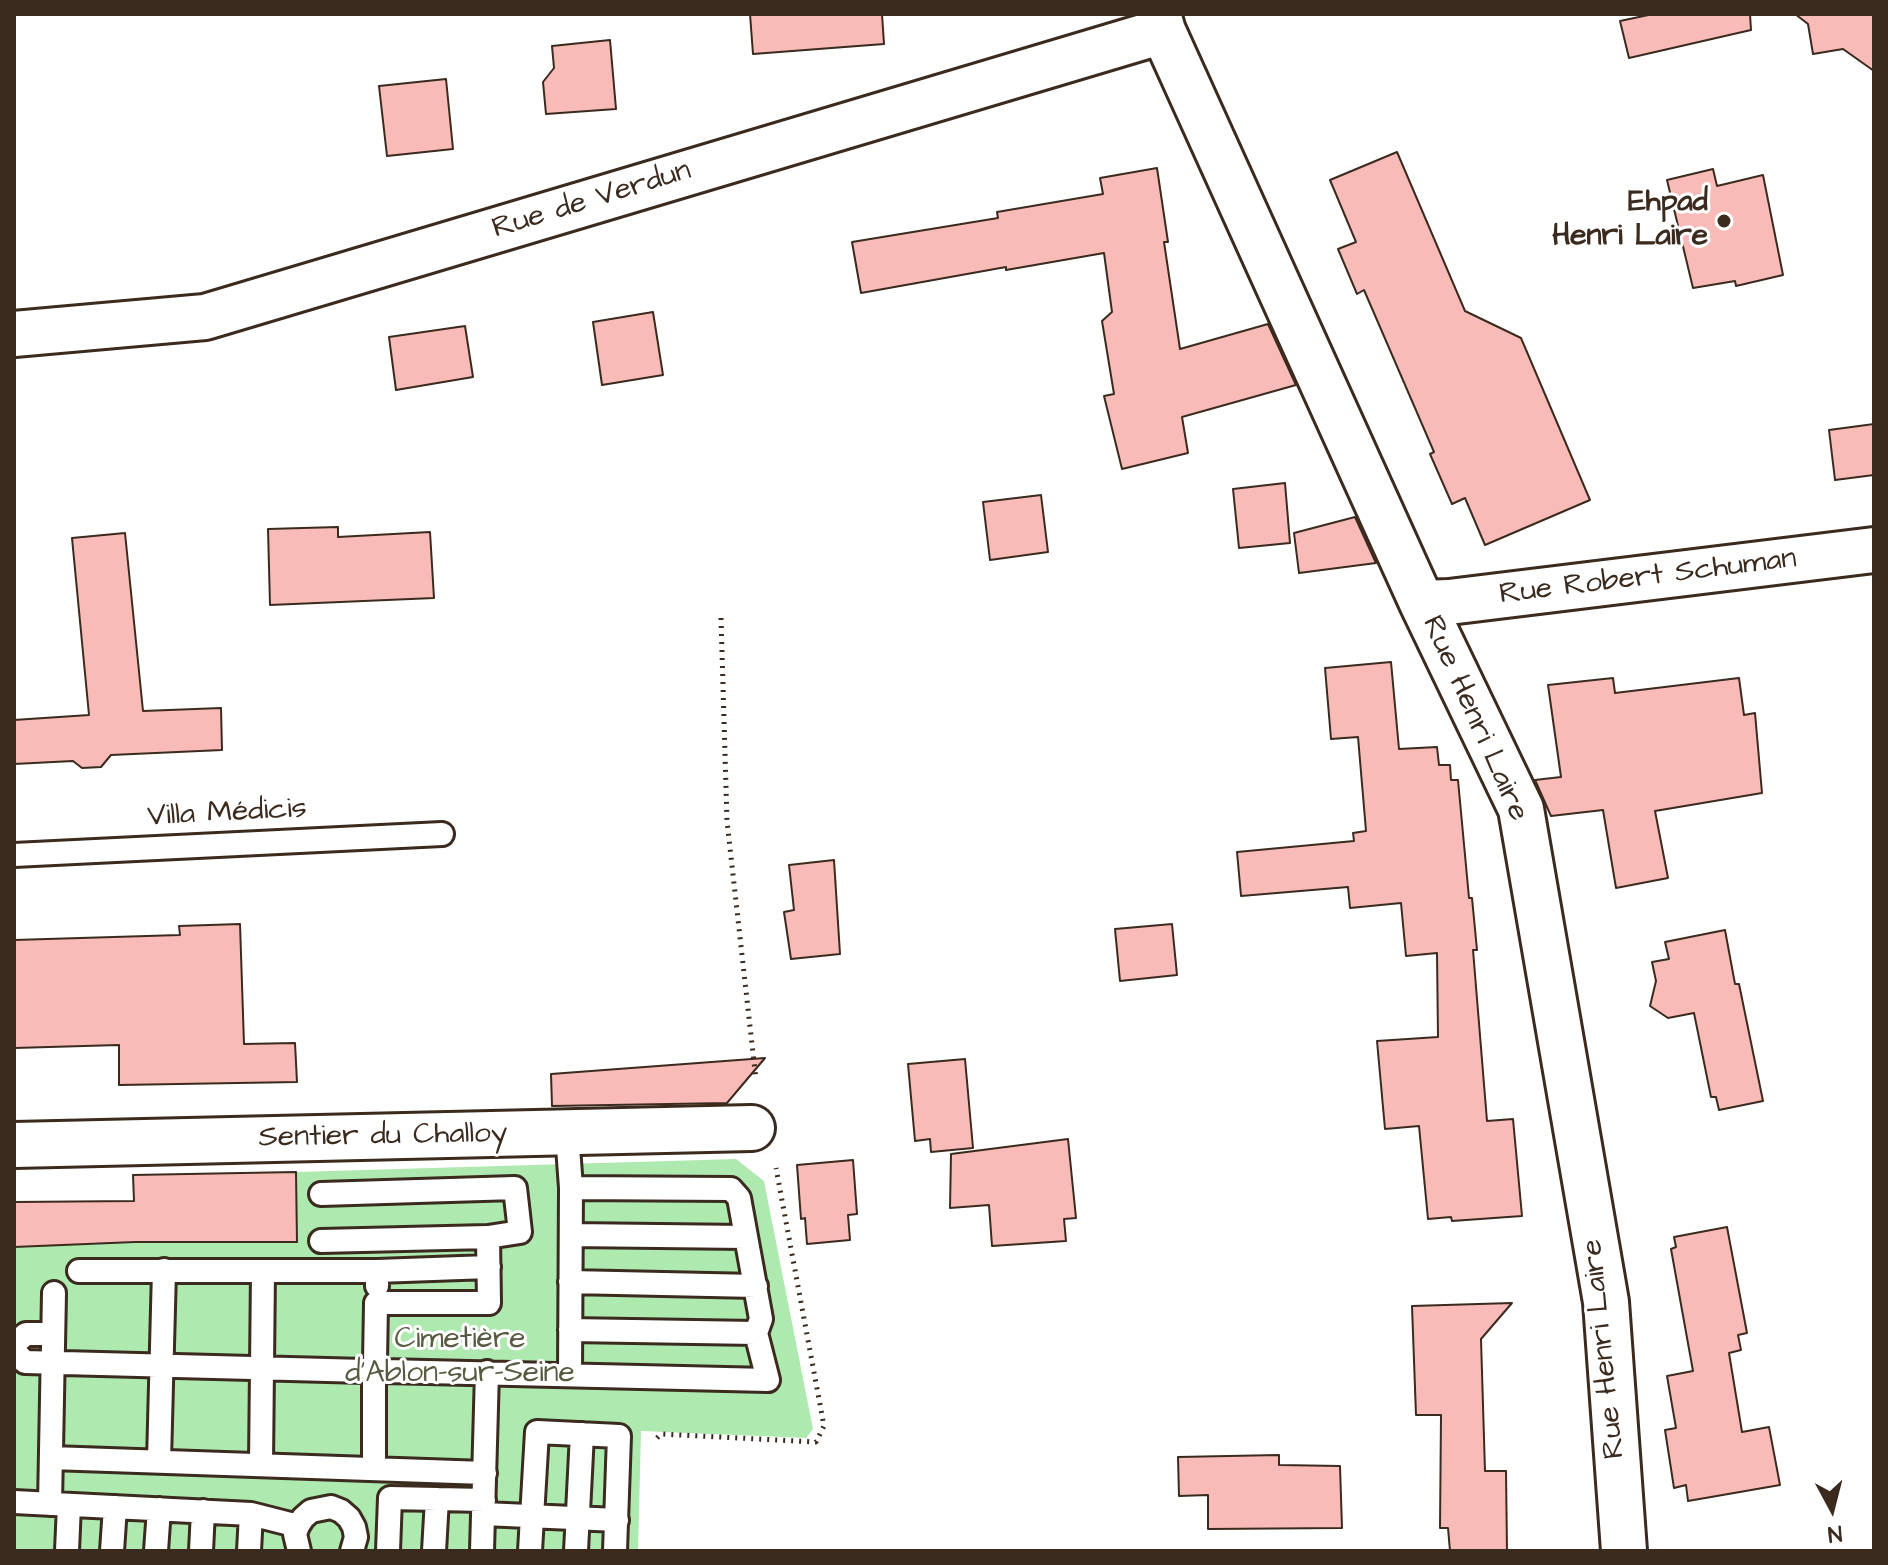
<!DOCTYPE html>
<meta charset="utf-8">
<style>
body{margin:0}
#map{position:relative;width:1888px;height:1565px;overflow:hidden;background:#fff;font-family:"Architects Daughter",sans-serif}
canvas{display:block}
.frame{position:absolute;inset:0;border:16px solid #3b2a1e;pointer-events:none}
.north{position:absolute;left:1792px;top:1469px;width:80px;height:80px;-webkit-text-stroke:6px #fff;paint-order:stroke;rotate:173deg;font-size:22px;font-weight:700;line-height:32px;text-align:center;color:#3b2a1e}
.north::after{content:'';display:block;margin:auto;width:28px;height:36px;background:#3b2a1e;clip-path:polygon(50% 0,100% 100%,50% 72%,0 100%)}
</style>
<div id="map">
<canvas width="1888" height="1565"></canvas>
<div class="frame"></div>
<div class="north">N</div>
</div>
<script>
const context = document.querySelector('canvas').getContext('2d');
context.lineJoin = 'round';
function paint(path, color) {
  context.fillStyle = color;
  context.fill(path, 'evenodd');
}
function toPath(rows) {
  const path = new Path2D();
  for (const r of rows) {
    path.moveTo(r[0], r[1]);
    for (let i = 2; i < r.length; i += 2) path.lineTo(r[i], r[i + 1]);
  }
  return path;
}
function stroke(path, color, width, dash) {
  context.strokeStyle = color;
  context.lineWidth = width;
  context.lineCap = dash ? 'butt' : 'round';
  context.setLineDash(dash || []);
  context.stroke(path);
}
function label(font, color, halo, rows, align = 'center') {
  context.font = font + ' "Architects Daughter",sans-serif';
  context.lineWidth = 6;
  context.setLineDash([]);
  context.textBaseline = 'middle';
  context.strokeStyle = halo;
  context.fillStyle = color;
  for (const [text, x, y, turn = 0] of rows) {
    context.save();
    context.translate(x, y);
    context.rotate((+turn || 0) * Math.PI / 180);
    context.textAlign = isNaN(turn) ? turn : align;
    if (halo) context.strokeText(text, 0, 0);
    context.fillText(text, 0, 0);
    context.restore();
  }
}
paint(toPath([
 [736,1159,764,1181,813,1429,806,1438,641,1431,638,1551,14,1551,14,1246,135,1242,297,1242,296,1172]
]), '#aeeab0');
const building = toPath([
 [750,14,882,14,884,44,753,54,750,14],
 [1653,14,1750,14,1751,30,1629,58,1620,21,1653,14],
 [1795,14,1874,14,1874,71,1843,49,1813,54,1808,24,1795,14],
 [610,40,616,109,546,114,543,82,554,68,552,46,610,40],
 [446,79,453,149,387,156,379,86,446,79],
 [1397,152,1465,311,1521,338,1590,500,1485,545,1465,498,1452,504,1430,454,1434,452,1364,290,1357,294,1338,249,1356,242,1330,180,1397,152],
 [1157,168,1168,242,1164,242,1180,349,1268,324,1296,385,1182,417,1188,453,1122,469,1104,396,1114,394,1102,321,1112,312,1104,253,1006,270,1006,267,861,293,852,242,998,218,997,212,1103,194,1100,178,1157,168],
 [1713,169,1717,186,1763,175,1783,275,1736,286,1735,281,1693,288,1667,180,1713,169],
 [653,312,663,375,602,385,593,322,653,312],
 [465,326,473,377,396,390,389,337,465,326],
 [1874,424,1874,475,1835,480,1829,430,1874,424],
 [1285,483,1290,543,1239,548,1233,489,1285,483],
 [1041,495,1048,552,990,560,983,502,1041,495],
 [1355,517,1376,563,1299,573,1294,533,1355,517],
 [338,527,338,537,430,532,434,598,270,605,268,529,338,527],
 [125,533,143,711,221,708,222,750,111,755,101,767,82,768,73,761,14,764,14,720,89,715,72,538,125,533],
 [1391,662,1399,749,1437,747,1439,765,1450,765,1451,780,1458,780,1469,898,1472,898,1477,950,1473,950,1487,1121,1513,1119,1522,1216,1452,1221,1451,1217,1428,1219,1419,1126,1385,1129,1377,1041,1438,1037,1437,953,1406,956,1401,903,1350,908,1348,887,1241,896,1237,852,1354,841,1353,833,1366,831,1358,737,1331,739,1325,668,1391,662],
 [1613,678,1615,693,1739,678,1744,715,1755,713,1762,793,1655,811,1668,878,1616,888,1603,810,1551,816,1535,780,1561,777,1548,685,1613,678],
 [834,860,840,954,791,959,784,912,794,910,789,865,834,860],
 [240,924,244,1044,295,1043,297,1082,119,1085,119,1045,14,1048,14,940,180,935,179,926,240,924],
 [1172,924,1177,975,1120,981,1115,929,1172,924],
 [1725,930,1735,984,1739,984,1763,1101,1719,1110,1716,1097,1711,1097,1694,1013,1668,1018,1650,1006,1656,981,1652,962,1669,959,1665,942,1725,930],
 [765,1058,727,1103,552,1106,551,1074,765,1058],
 [965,1059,973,1148,931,1152,930,1139,915,1141,908,1064,965,1059],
 [1068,1139,1076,1218,1064,1219,1066,1241,992,1246,989,1205,950,1208,951,1154,1068,1139],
 [853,1160,857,1214,848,1215,850,1240,807,1244,805,1218,801,1219,797,1165,853,1160],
 [296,1172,297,1242,135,1242,14,1247,14,1202,134,1201,133,1175,296,1172],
 [1727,1227,1747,1333,1738,1335,1741,1350,1729,1353,1742,1432,1769,1427,1780,1485,1688,1501,1686,1485,1674,1488,1665,1430,1676,1428,1667,1376,1693,1371,1671,1249,1676,1247,1674,1237,1727,1227],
 [1512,1303,1481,1339,1485,1471,1506,1471,1507,1551,1450,1551,1448,1528,1440,1528,1441,1415,1416,1415,1412,1306,1512,1303],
 [1279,1455,1279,1465,1340,1466,1342,1528,1208,1529,1208,1495,1179,1496,1178,1457,1279,1455]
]);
paint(building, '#f8bbb8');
stroke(building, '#3b2a1e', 2);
const service = toPath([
 [14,855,442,834],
 [567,1133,571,1188,570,1375],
 [321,1194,515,1188,520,1232,488,1237,489,1303,376,1303,375,1362],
 [571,1235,746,1237],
 [321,1241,488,1237],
 [79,1271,377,1271],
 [570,1282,756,1286],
 [377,1286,377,1271,489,1267],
 [570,1330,756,1333],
 [14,1344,26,1334,53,1334],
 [14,1351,25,1362,365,1371],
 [384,1371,768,1380,756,1333,761,1319,739,1198,731,1189,571,1188],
 [374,1381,374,1469],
 [51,1458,485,1473],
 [159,1461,164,1270],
 [261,1464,263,1271],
 [14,1502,251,1514,298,1526],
 [50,1504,54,1293],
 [484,1514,617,1520],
 [67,1551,69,1505],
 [112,1551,115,1507],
 [156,1551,159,1509],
 [201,1551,203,1511],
 [249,1551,251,1514],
 [299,1551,295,1534,298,1526,303,1518,311,1511,331,1507,341,1511,349,1518,354,1527,356,1537,352,1551],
 [388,1551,390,1498,484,1500],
 [434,1551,437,1499],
 [482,1551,487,1372],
 [530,1551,537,1432,619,1436,615,1551],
 [576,1551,582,1434]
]);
const minor = toPath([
 [1158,14,1163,31,1422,603,1521,809,1606,1302,1624,1551],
 [14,334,205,317,1163,31],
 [1422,603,1449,602,1874,550],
 [14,1145,752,1128]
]);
stroke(service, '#3b2a1e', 28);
stroke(minor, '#3b2a1e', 50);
stroke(toPath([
 [721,618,727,821,756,1080],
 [657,1438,661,1434,816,1442,824,1426,776,1168]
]), '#3b2a1e', 5, [2, 6]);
stroke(service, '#fff', 22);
stroke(minor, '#fff', 44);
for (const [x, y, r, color] of [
 [1724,221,8,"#3b2a1e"]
]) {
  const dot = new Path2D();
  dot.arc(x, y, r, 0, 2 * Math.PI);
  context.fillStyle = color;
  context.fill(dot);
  stroke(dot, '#fff', 3);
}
label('30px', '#3b2a1e', '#fff', [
 ["Rue de Verdun",592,201,-17],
 ["Rue Robert Schuman",1648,578,-7],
 ["Rue Henri Laire",1474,719,66],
 ["Villa Médicis",227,814,-3],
 ["Sentier du Challoy",383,1137,-1],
 ["Rue Henri Laire",1605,1349,-96]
]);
label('bold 30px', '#3b2a1e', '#fff', [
 ["Ehpad",1708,204],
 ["Henri Laire",1708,238]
], 'right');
label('30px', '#585a42', '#fff', [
 ["Cimetière",460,1341],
 ["d'Ablon-sur-Seine",460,1375]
]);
</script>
